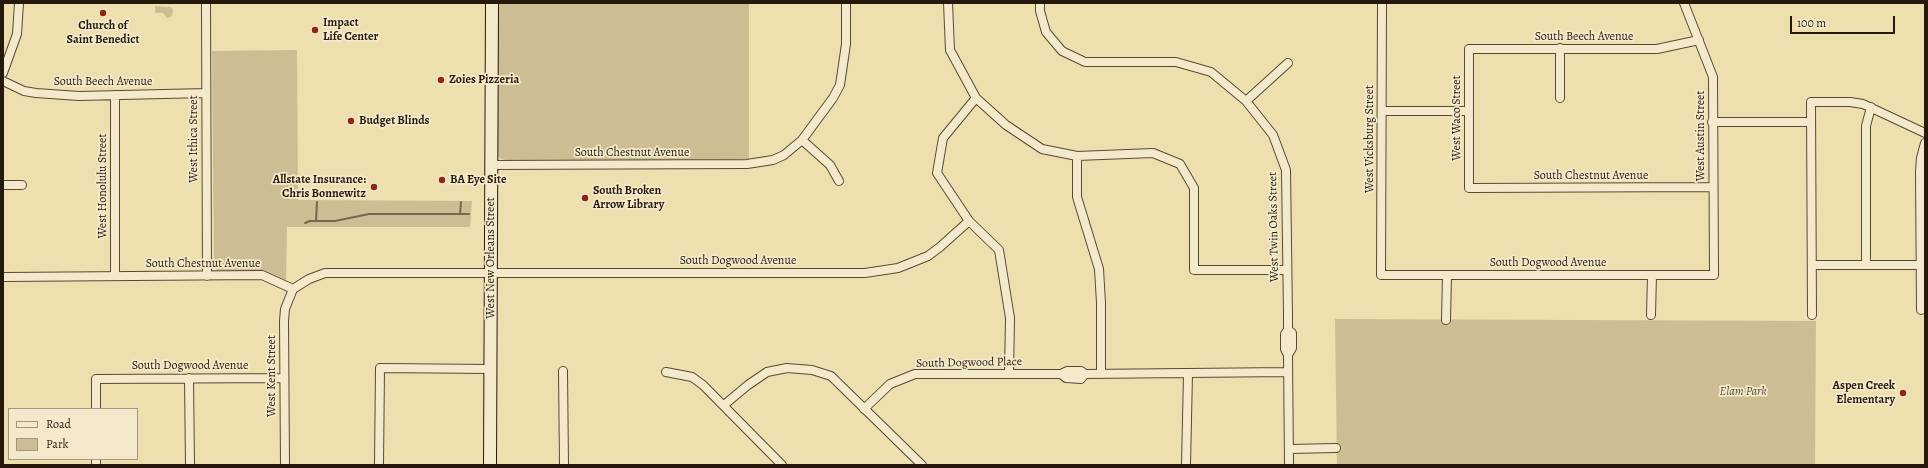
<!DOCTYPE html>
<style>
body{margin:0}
#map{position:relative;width:1928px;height:468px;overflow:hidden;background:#eedfaf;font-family:Alegreya,serif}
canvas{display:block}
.frame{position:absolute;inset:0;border:4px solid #25190c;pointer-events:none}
.legend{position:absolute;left:8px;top:408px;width:130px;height:52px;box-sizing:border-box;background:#f4eacb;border:1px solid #a1967f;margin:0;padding:5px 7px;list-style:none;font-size:12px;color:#25190c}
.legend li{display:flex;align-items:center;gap:8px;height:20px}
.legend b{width:20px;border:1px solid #a1967f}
.scale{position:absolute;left:1790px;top:16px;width:105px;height:18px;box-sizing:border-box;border:2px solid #25190c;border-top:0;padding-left:5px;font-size:12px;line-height:14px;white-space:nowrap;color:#25190c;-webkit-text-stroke:3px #f4eacb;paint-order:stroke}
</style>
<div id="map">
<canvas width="1928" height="468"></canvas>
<div class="frame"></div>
<ul class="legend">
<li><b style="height:5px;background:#f4eacb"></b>Road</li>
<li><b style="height:11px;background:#ccbd93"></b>Park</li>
</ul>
<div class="scale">100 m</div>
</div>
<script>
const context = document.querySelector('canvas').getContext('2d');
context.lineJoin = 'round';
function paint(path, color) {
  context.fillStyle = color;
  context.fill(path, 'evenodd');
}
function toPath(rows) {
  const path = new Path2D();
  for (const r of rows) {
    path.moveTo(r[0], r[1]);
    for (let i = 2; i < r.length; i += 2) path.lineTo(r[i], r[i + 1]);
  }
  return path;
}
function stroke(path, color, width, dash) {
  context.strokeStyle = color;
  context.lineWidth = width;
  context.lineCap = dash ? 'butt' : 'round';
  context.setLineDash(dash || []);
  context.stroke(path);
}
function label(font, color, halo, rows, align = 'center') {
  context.font = font + ' Alegreya,serif';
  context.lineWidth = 3.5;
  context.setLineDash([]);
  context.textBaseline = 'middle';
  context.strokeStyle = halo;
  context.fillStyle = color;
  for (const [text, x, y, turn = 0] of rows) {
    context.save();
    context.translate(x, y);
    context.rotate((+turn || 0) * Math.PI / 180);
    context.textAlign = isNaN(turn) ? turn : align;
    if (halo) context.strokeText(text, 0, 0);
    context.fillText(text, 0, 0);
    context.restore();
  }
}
paint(toPath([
 [498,3,749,3,749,159,510,161,502,159,498,156,497,151],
 [155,6,171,7,173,10,172,16,167,18,163,13,155,13],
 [297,50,298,200,472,201,470,227,287,227,286,280,266,272,219,271,214,268,212,51],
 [1335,319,1816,321,1815,465,1337,465]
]), '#ccbd93');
stroke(toPath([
 [460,214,461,202],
 [316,221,317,202],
 [305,223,310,221,335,221,369,214,469,214]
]), '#75684d', 2);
const street = toPath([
 [206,3,207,276],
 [948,3,950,50,976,98,1006,125,1042,149,1077,156,1153,153,1180,164,1194,188,1194,270,1287,270],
 [1040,3,1040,11,1046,32,1062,51,1085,62,1176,62,1211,72,1246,101,1273,135,1286,170,1288,316,1288,330,1292,333,1292,348,1288,355,1289,465],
 [1382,3,1381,275,1714,275,1713,77,1684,3],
 [1699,40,1657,49,1469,49,1469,188,1713,187],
 [1560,48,1560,98],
 [3,73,17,34,19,3],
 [3,81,24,91,36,93,79,96,206,93],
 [976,98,943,138,937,173,969,221,999,250,1010,318,1009,374],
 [1246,101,1288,63],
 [1382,111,1469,111],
 [1712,122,1811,122],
 [802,140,830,165,839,181],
 [1077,156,1077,197,1099,269,1101,303,1101,374],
 [491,165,747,164,773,160,784,155,802,140,833,98,840,85,846,44,846,3],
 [3,185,22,185],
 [1812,265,1921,265],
 [1866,265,1866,126,1871,107],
 [115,276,115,95],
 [3,277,262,275,293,289,309,279,325,273,865,273,898,268,928,256,940,247,969,221],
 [1921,310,1920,171,1921,158,1925,143],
 [1651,315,1652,275],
 [1812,315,1811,102,1850,102,1863,104,1925,133],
 [1446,320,1447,275],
 [1288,330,1285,334,1285,349,1288,355],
 [563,371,564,465],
 [666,372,692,377,703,385,782,465],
 [1061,374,1066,378,1081,379,1085,374],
 [189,378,190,465],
 [724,405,748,385,767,372,787,368,812,370,831,376,922,465],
 [96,409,96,379,283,378],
 [864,409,890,384,915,374,1061,374,1067,371,1081,371,1085,374,1288,372],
 [1289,449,1336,448],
 [96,459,96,465],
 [285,465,284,321,285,309,293,289],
 [379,465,380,368,491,369],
 [1186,465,1188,374]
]);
const secondary = toPath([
 [490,465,492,3]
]);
stroke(street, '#574a35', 10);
stroke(secondary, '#25190c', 14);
stroke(street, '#f4eacb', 8);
stroke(secondary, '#f4eacb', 12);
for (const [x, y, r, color] of [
 [103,13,4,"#8f2418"],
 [315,30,4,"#8f2418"],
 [441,80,4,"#8f2418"],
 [351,121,4,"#8f2418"],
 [442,180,4,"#8f2418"],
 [374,187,4,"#8f2418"],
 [585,198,4,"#8f2418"],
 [1903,393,4,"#8f2418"]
]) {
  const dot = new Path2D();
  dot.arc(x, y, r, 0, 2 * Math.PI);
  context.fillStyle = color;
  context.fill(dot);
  stroke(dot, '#f4eacb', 1.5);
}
label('bold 12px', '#25190c', '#f4eacb', [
 ["Impact",323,23],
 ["Life Center",323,37],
 ["Church of",103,26,"center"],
 ["Saint Benedict",103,40,"center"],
 ["Zoies Pizzeria",449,80],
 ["Budget Blinds",359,121],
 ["Allstate Insurance:",366,180,"right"],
 ["Chris Bonnewitz",366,194,"right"],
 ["BA Eye Site",450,180],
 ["South Broken",593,191],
 ["Arrow Library",593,205],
 ["Aspen Creek",1895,386,"right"],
 ["Elementary",1895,400,"right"]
], 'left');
label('12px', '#25190c', '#f4eacb', [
 ["South Beech Avenue",1584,37],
 ["South Beech Avenue",103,82],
 ["West Waco Street",1457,118,-90],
 ["West Austin Street",1701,136,-90],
 ["West Ithica Street",194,139,-90],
 ["West Vicksburg Street",1370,139,-90],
 ["South Chestnut Avenue",632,153],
 ["South Chestnut Avenue",1591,176],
 ["West Honolulu Street",103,186,-90],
 ["West Twin Oaks Street",1274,227,-91],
 ["West New Orleans Street",491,258,-90],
 ["South Dogwood Avenue",738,261],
 ["South Dogwood Avenue",1548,263],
 ["South Chestnut Avenue",203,264],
 ["South Dogwood Place",969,363,-1],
 ["South Dogwood Avenue",190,366],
 ["West Kent Street",272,376,-90]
]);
label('italic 12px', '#574a34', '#f4eacb', [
 ["Elam Park",1743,392]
]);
</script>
